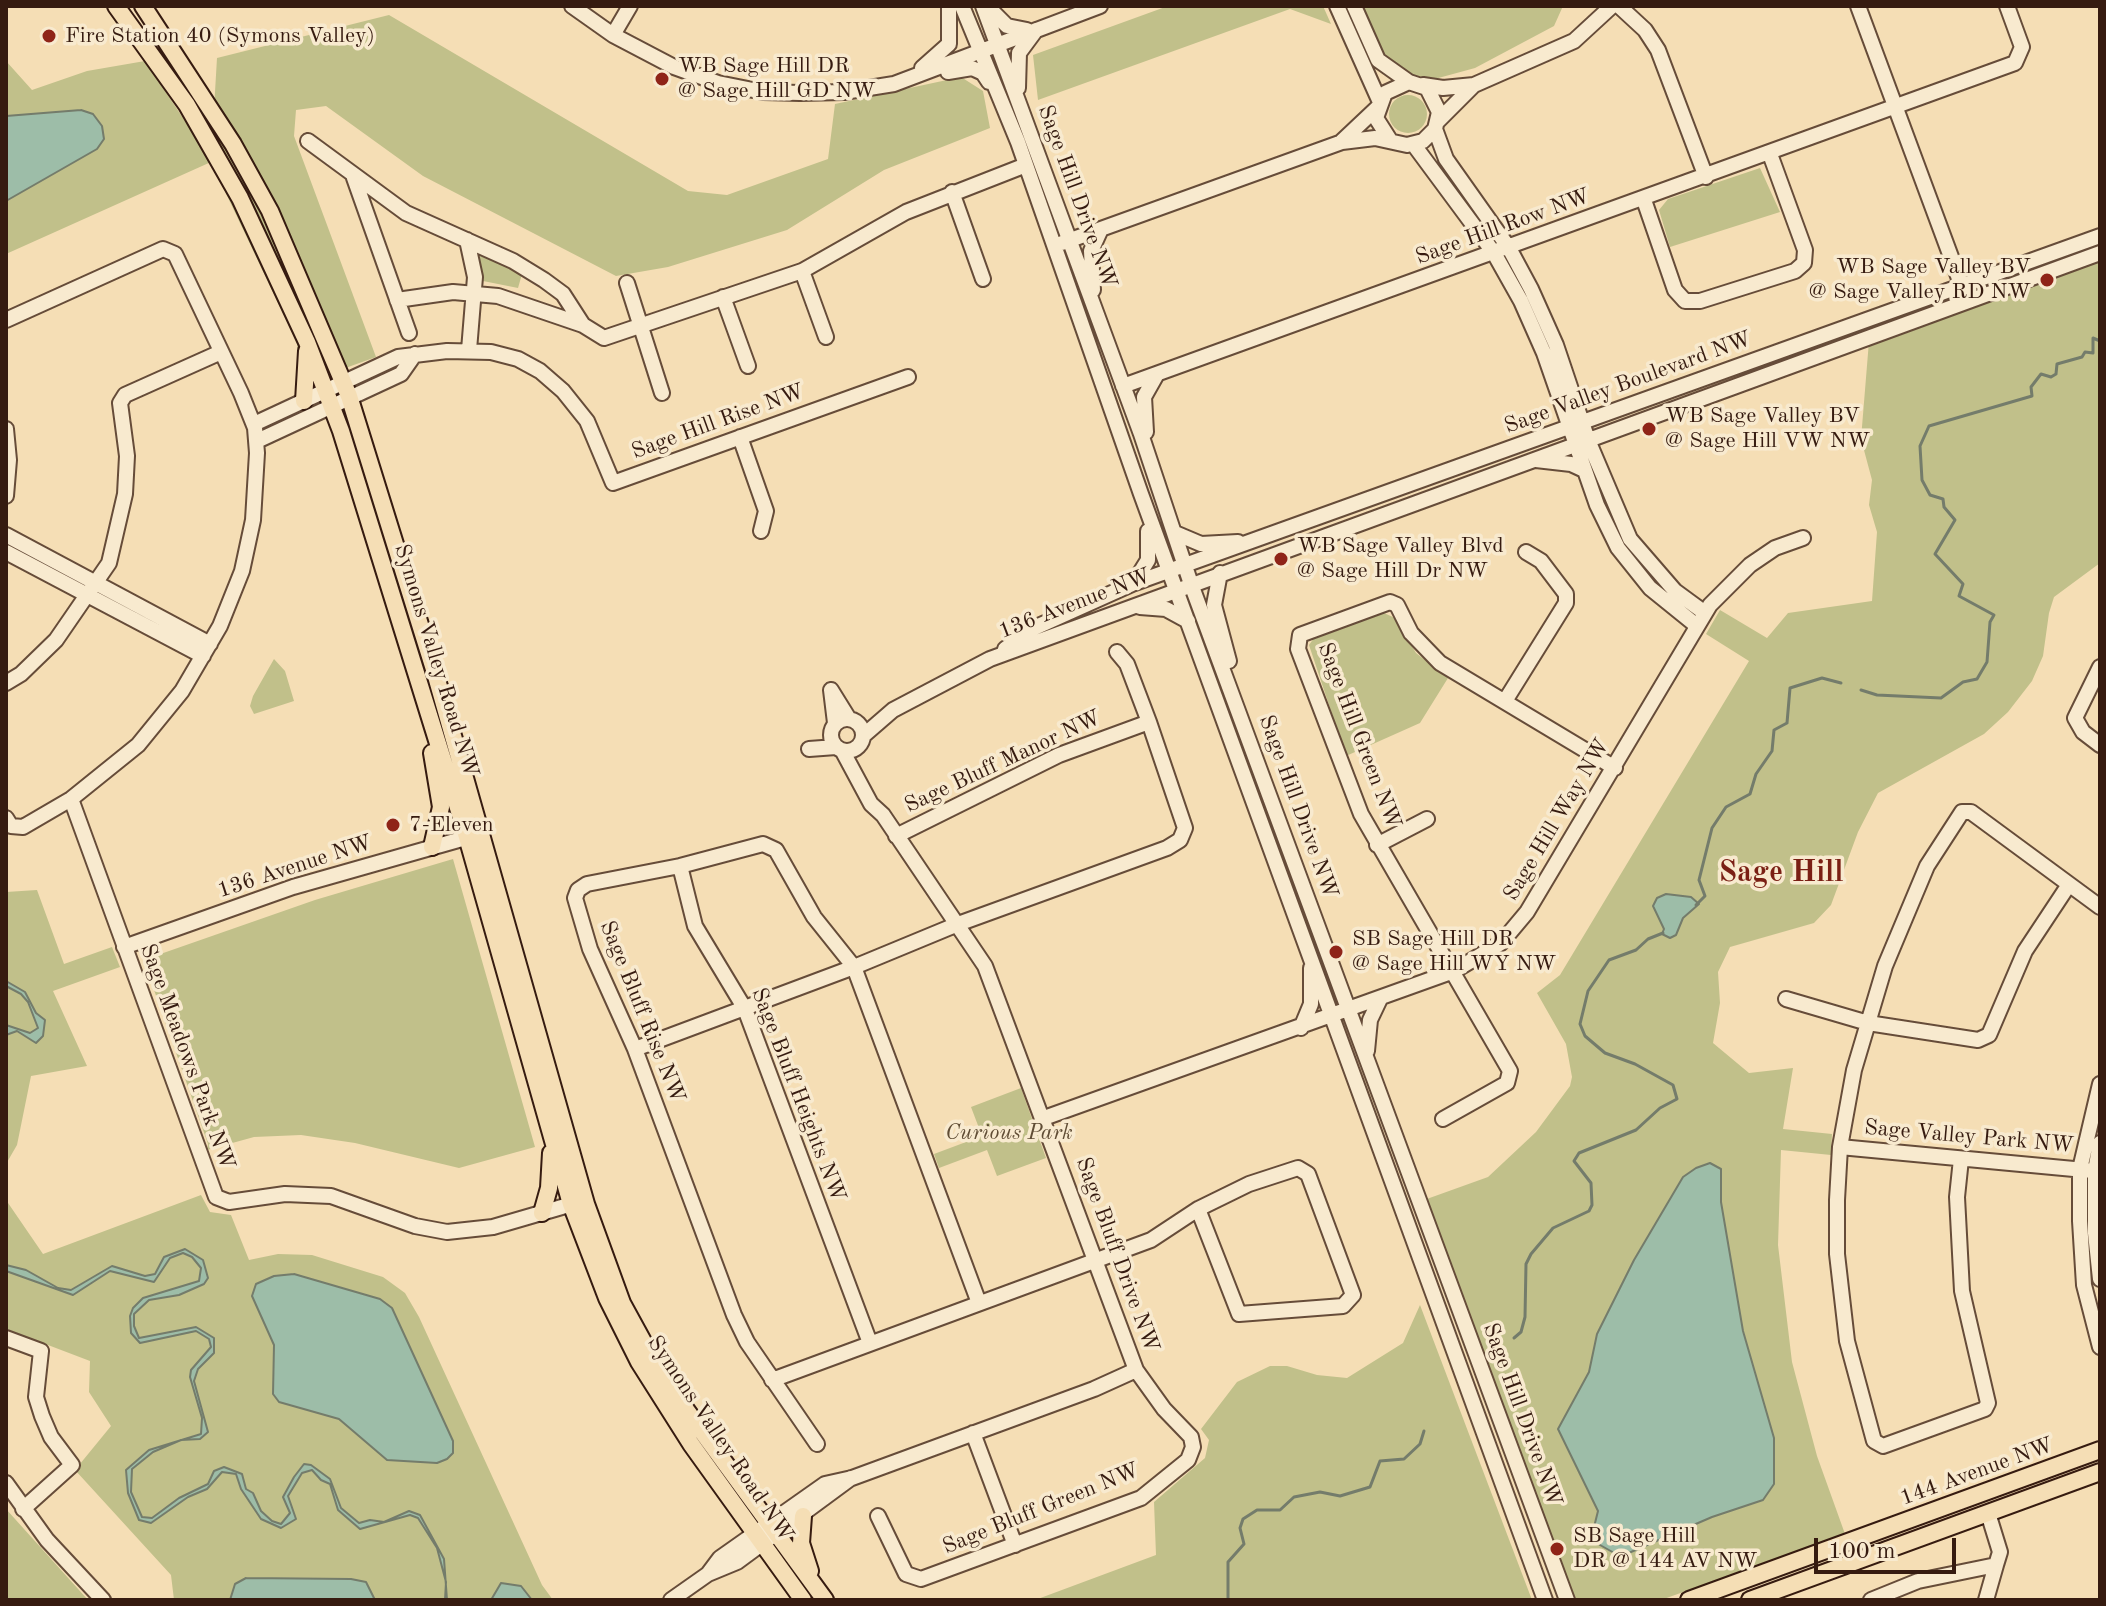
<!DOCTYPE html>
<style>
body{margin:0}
#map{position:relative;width:2106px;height:1606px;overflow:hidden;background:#f5deb5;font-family:"Old Standard TT",serif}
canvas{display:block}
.frame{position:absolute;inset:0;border:8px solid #361b10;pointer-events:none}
.scale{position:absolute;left:1814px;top:1538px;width:142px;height:36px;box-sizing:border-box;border:4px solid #361b10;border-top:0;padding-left:10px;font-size:24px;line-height:28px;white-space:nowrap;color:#361b10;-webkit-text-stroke:6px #f8eacf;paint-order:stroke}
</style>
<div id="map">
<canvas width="2106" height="1606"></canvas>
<div class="frame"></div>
<div class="scale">100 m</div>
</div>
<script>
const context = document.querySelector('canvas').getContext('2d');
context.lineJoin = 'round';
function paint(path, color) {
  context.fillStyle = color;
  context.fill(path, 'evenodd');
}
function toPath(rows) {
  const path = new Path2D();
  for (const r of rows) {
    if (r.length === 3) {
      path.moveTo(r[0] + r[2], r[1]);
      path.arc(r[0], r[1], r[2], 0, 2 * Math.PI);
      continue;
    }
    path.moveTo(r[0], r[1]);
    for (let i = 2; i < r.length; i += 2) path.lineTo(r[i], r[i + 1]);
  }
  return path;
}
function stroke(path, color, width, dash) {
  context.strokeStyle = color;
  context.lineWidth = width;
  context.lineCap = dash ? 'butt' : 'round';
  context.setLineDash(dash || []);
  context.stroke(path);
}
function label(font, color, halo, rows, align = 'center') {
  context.font = font + ' "Old Standard TT",serif';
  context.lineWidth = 7;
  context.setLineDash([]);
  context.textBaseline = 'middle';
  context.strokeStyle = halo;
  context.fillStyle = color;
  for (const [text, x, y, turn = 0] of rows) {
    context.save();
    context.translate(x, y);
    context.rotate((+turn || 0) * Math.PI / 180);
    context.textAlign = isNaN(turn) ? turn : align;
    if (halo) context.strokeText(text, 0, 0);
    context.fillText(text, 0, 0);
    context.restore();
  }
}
paint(toPath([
 [1168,6,1323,6,1331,24,1290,9,1038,100,1033,55],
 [1358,6,1563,6,1554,26,1475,68,1431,80,1408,73,1384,58],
 [389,15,688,191,727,195,828,159,835,104,961,77,983,91,990,128,884,170,787,230,668,267,616,276,423,176,326,106,296,110,294,136,376,357,301,384,297,343,211,162,6,254,6,61,32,90,87,71,145,61,211,160,217,58],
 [1408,114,19],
 [1760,168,1780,212,1670,247,1659,210,1668,199],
 [472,247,522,274,518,288,478,280],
 [2100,259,2100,563,2054,597,2049,613,2043,656,2032,681,2008,712,1984,734,1878,793,1858,832,1831,905,1814,923,1730,947,1718,972,1720,1003,1713,1043,1749,1073,1793,1068,1783,1129,1832,1134,1831,1155,1781,1150,1778,1245,1792,1362,1817,1456,1845,1534,1661,1600,1574,1600,1424,1200,1488,1177,1536,1132,1570,1086,1572,1077,1566,1044,1537,993,1560,975,1749,661,1706,634,1720,610,1767,638,1788,613,1872,601,1877,532,1869,505,1872,480,1861,439,1869,341],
 [1384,613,1395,618,1416,653,1448,678,1420,723,1346,756,1309,645,1314,638],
 [274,659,285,671,294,701,254,714,250,706,253,696],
 [453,859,535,1147,459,1168,355,1143,301,1135,254,1137,207,1150,208,1144,146,967,149,958,315,900],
 [37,890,64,964,112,947,120,967,53,991,87,1066,31,1076,17,1145,6,1164,6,892],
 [1021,1088,1046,1158,997,1176,987,1150,939,1168,934,1154,982,1136,971,1107],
 [201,1195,210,1212,231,1215,249,1260,278,1254,312,1255,383,1277,405,1293,419,1317,542,1585,553,1600,174,1600,171,1575,75,1470,111,1426,89,1392,90,1361,6,1329,6,1200,43,1254],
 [1420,1305,1532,1600,1035,1600,1156,1555,1154,1502,1205,1458,1209,1440,1201,1429,1237,1382,1270,1366,1287,1366,1317,1375,1347,1378,1403,1343],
 [6,1509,88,1600,6,1600]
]), '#c1c08a');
const water = toPath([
 [81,110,93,114,102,126,104,139,97,149,6,201,6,116,81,110],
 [1666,894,1691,897,1699,904,1683,918,1676,935,1670,938,1662,934,1664,929,1653,906,1657,898,1666,894],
 [6,981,25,992,36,1013,45,1020,43,1036,36,1043,17,1031,6,1035,6,1025,30,1033,38,1028,28,1002,21,994,6,986,6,981],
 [1710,1163,1721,1169,1721,1202,1743,1331,1774,1438,1774,1484,1763,1500,1712,1517,1624,1555,1616,1554,1600,1545,1596,1537,1594,1527,1598,1511,1558,1429,1589,1372,1597,1334,1634,1260,1683,1177,1696,1168,1710,1163],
 [185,1249,203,1260,208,1278,204,1284,179,1295,149,1300,134,1314,134,1326,139,1338,196,1327,214,1338,214,1353,198,1369,194,1381,208,1432,200,1439,181,1440,153,1452,132,1469,131,1492,142,1517,152,1518,179,1498,208,1484,214,1471,224,1467,242,1474,246,1489,253,1493,261,1511,272,1521,281,1524,290,1513,283,1497,294,1477,304,1464,311,1465,330,1479,341,1508,359,1523,370,1520,384,1522,409,1511,420,1515,444,1559,447,1600,445,1600,446,1582,437,1548,418,1518,410,1515,360,1529,338,1510,330,1484,321,1480,312,1470,302,1473,288,1496,296,1519,281,1528,261,1519,241,1489,236,1474,222,1472,207,1489,188,1497,151,1523,139,1520,128,1493,126,1470,149,1450,201,1434,202,1418,190,1377,191,1370,211,1347,209,1339,196,1331,140,1343,131,1333,130,1316,133,1308,143,1298,199,1281,201,1268,192,1257,183,1253,170,1258,154,1282,110,1271,73,1295,6,1271,6,1265,26,1270,58,1288,71,1290,112,1266,145,1276,155,1274,164,1257,185,1249],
 [294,1274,380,1299,392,1308,453,1441,453,1453,447,1459,437,1463,387,1460,339,1419,279,1402,273,1394,274,1345,252,1296,256,1284,274,1276,294,1274],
 [246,1578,351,1579,366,1582,375,1600,230,1600,235,1584,246,1578],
 [501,1583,521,1586,532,1600,491,1600,501,1583]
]);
paint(water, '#9dbda8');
stroke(water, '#747c6b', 2);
stroke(toPath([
 [1861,690,1877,695,1941,698,1963,682,1977,679,1987,662,1990,622,1994,615,1959,596,1963,584,1935,554,1955,520,1944,507,1943,499,1930,495,1922,480,1920,446,1929,426,2032,396,2031,387,2041,374,2051,377,2056,374,2057,364,2082,357,2085,352,2093,353,2093,338,2100,341],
 [1696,905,1705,896,1699,880,1712,828,1726,807,1750,794,1756,774,1772,751,1774,730,1787,723,1790,688,1822,678,1841,683],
 [1514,1338,1521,1332,1525,1317,1526,1264,1531,1254,1553,1228,1589,1211,1592,1205,1591,1183,1574,1161,1579,1153,1636,1130,1660,1108,1677,1099,1673,1085,1635,1064,1605,1053,1585,1036,1580,1024,1588,991,1609,960,1636,950,1648,939,1663,933],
 [1228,1600,1228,1562,1244,1544,1240,1528,1243,1519,1257,1510,1280,1510,1294,1497,1320,1492,1340,1496,1370,1487,1380,1461,1404,1459,1420,1444,1424,1431]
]), '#747c6b', 3);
const minor = toPath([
 [572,6,613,35,674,67,718,83,763,92,800,93,844,92,894,84,1100,6],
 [962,6,1018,142,1141,494,1545,1600],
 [983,6,1141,434,1191,584,1567,1600],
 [987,6,1007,26,1027,30],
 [1337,6,1379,100],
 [1354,6,1378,60,1409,82],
 [1619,6,1645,30,1658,50,1706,177],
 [1858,6,1964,292],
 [613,35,630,6],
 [922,68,949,44,949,6],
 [948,72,972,68,983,73,989,82],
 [1423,85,1443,88,1474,85,1574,41,1612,6],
 [1018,88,1019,53,1036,30],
 [1438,121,1474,85],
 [1435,129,1446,159,1509,248,1531,289,1556,345,1588,440,1630,539,1675,591,1705,613],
 [308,141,406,213,513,261,544,280,563,294,583,325],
 [1342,141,1377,108],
 [1414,145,1494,253,1521,301,1544,353,1597,505,1618,548,1650,588,1697,626],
 [354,178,409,333],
 [952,192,983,279],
 [1644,200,1675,290,1685,301,1700,301,1795,271,1804,263,1805,250,1770,154],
 [467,240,475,277,469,350],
 [1062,243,1342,142,1375,138,1407,145,1423,141,1435,129,1439,112,1427,88,1409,82,1385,93,1376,118,1390,140],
 [802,271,826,337],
 [627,283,662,393],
 [1093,290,1091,251,1101,229],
 [723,297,748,366],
 [397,300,453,292,498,296,583,325,604,338,802,271,906,212,1026,165],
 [6,320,163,249,175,254,241,393,255,428,257,453,253,520,242,571,220,626,182,691,138,745,71,799,23,827,11,826,6,818],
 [1123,386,2015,63,2022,47,2007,6],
 [254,424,398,357,447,351,491,352,518,359,540,371,563,391,587,421,613,483,908,377],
 [6,429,9,460,6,496],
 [1146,432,1144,397,1157,374],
 [740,437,766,511,761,531],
 [257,441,401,374,415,354],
 [1536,460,1571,464,1584,470],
 [1175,533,1201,544,1238,542],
 [6,535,210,644],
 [6,552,203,656],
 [1220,573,1214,605,1229,661],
 [1135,581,1148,560,1148,531],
 [1140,607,1166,609,1188,621],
 [1005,649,1034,628,1132,584,2100,236],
 [1117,652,1127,664,1149,722],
 [2100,667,2075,718,2083,732,2100,745],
 [6,683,21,674,56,640,109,563,125,494,127,456,120,403,125,395,221,352],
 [1505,701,1566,603,1566,594,1541,561,1526,552],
 [847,735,16],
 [835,723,831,690,849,719],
 [863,736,893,710,990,659,2100,253],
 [809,749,836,747],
 [842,750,871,804,883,815,985,966,1136,1370,1164,1409,1191,1437,1193,1447,1188,1460,1141,1498,921,1579,906,1574,878,1516],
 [71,799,216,1197,229,1202,285,1194,331,1196,415,1226,447,1232,493,1227,579,1202],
 [1377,845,1427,819],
 [680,866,695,926,745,1009,870,1343],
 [124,947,293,887,476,835],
 [1786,999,1868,1023,1978,1040,1989,1035,2025,951,2068,886],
 [1301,1028,1311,1004,1311,968],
 [635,1049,854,967,958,924,1167,848,1180,840,1185,828,1149,722,1059,755,896,836],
 [1367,1051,1370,1020,1380,999],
 [2100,1084,2080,1169,2080,1221,2084,1285,2100,1347],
 [1044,1118,1454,971,1501,943,1527,912,1710,605,1750,565,1775,548,1803,538],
 [1443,1119,1507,1083,1510,1071,1361,814,1298,649,1300,635,1390,602,1397,605,1411,633,1440,663,1615,768],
 [2100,1143,2095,1171,2095,1233,2100,1279],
 [1840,1147,2095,1171],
 [1961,1159,1957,1197,1962,1291,1988,1403,1985,1409,1883,1446,1874,1441,1847,1341,1837,1254,1837,1200,1840,1147,1854,1070,1885,966,1927,866,1962,812,1971,812,2100,907],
 [6,1338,41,1351,36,1397,42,1416,51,1437,72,1465,23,1509],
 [772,1380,1151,1240,1198,1209,1249,1184,1298,1168,1308,1174,1353,1295,1343,1306,1239,1314,1198,1209],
 [973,1433,1015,1545],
 [817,1444,747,1342,734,1315,635,1049,590,949,575,898,578,890,587,884,680,866,763,844,776,850,814,917,854,967,979,1303],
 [6,1483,47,1540,103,1600],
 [708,1574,737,1562,851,1478],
 [671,1600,708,1574,720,1558,825,1484,852,1478,1094,1389,1136,1370],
 [1871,1600,1918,1581,1996,1565,2000,1552,1988,1513],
 [1986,1600,1996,1565]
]);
const major = toPath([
 [116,6,187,105,240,198,307,342,341,431,467,837,571,1204,607,1298,639,1362,691,1444,803,1600],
 [143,6,233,144,270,211,349,396,436,676,586,1204,622,1303,651,1356,687,1411,825,1600],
 [304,401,307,351],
 [432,753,441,807,432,847],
 [542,1213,549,1188,551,1153],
 [803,1516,801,1543,810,1571],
 [1689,1600,2100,1450],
 [1750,1600,2100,1472]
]);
stroke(minor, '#664c39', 18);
stroke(major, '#361b10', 20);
stroke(minor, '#f8eacf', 14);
stroke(major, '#f5deb5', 16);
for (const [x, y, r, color] of [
 [49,36,8,"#8f2418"],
 [662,79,8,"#8f2418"],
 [2047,280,8,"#8f2418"],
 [1649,429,8,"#8f2418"],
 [1281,559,8,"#8f2418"],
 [393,825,8,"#8f2418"],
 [1336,952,8,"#8f2418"],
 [1557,1549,8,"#8f2418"]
]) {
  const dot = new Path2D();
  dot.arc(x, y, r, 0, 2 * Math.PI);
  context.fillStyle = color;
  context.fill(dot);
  stroke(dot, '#f8eacf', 3);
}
label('22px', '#361b10', '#f8eacf', [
 ["Fire Station 40 (Symons Valley)",65,36],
 ["WB Sage Hill DR",678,66],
 ["@ Sage Hill GD NW",678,91],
 ["WB Sage Valley BV",2031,267,"right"],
 ["@ Sage Valley RD NW",2031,292,"right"],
 ["WB Sage Valley BV",1665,416],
 ["@ Sage Hill VW NW",1665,441],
 ["WB Sage Valley Blvd",1297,546],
 ["@ Sage Hill Dr NW",1297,571],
 ["7-Eleven",409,825],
 ["SB Sage Hill DR",1352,939],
 ["@ Sage Hill WY NW",1352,964],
 ["SB Sage Hill",1573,1536],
 ["DR @ 144 AV NW",1573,1561]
], 'left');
label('22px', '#361b10', '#f8eacf', [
 ["Sage Hill Drive NW",1077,197,70],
 ["Sage Hill Row NW",1503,227,-20],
 ["Sage Valley Boulevard NW",1628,383,-20],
 ["Sage Hill Rise NW",718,422,-20],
 ["136 Avenue NW",1075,604,-21],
 ["Symons Valley Road NW",436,661,73],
 ["Sage Hill Green NW",1359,736,69],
 ["Sage Bluff Manor NW",1003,762,-25],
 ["Sage Hill Drive NW",1298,807,70],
 ["Sage Hill Way NW",1557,820,-59],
 ["136 Avenue NW",295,867,-18],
 ["Sage Bluff Rise NW",642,1012,68],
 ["Sage Meadows Park NW",187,1057,70],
 ["Sage Bluff Heights NW",798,1095,69],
 ["Sage Valley Park NW",1969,1137,5],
 ["Sage Bluff Drive NW",1117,1255,70],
 ["Sage Hill Drive NW",1522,1415,70],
 ["Symons Valley Road NW",720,1439,56],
 ["144 Avenue NW",1977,1472,-20],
 ["Sage Bluff Green NW",1041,1509,-22]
]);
label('italic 22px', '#604d35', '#f8eacf', [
 ["Curious Park",1009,1133]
]);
label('bold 30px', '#7a1f14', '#f8eacf', [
 ["Sage Hill",1781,873]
]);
</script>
